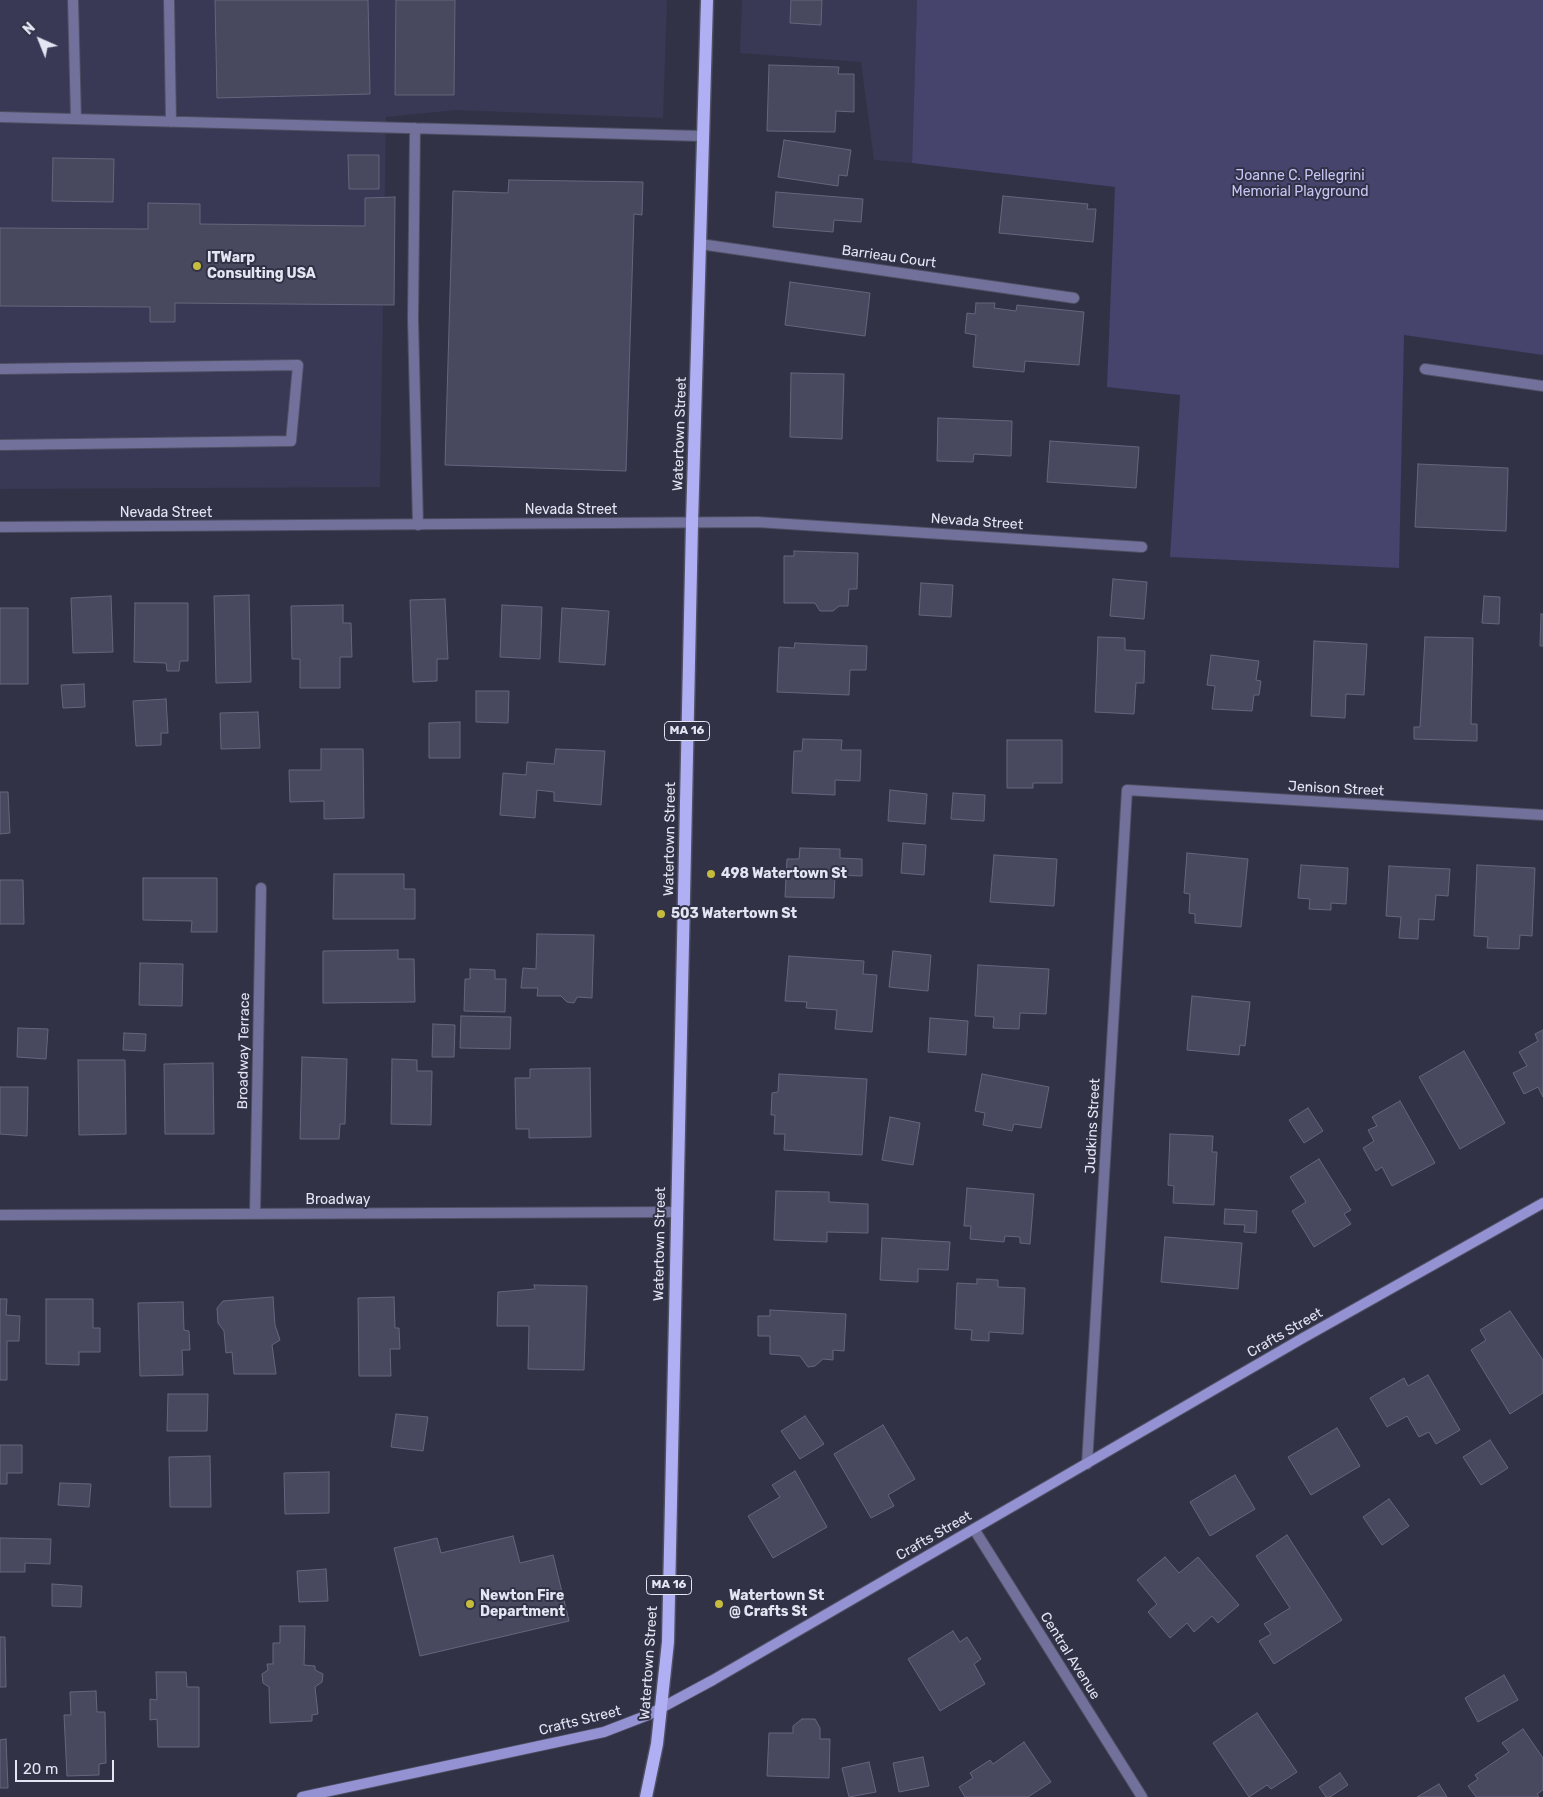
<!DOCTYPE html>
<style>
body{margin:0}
#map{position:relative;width:1543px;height:1797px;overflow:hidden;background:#323247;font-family:Rubik,sans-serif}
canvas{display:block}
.north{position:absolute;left:15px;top:15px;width:50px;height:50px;-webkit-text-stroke:4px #323247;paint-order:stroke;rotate:316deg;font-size:14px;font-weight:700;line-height:20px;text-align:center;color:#e4e5f3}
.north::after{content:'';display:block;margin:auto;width:18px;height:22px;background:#e4e5f3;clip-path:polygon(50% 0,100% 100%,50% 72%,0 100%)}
.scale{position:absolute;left:15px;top:1760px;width:99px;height:22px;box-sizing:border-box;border:2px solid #e4e5f3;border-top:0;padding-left:6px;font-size:15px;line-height:18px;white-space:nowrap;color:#e4e5f3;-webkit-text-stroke:4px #323247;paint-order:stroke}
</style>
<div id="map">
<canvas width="1543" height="1797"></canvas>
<div class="north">N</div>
<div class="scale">20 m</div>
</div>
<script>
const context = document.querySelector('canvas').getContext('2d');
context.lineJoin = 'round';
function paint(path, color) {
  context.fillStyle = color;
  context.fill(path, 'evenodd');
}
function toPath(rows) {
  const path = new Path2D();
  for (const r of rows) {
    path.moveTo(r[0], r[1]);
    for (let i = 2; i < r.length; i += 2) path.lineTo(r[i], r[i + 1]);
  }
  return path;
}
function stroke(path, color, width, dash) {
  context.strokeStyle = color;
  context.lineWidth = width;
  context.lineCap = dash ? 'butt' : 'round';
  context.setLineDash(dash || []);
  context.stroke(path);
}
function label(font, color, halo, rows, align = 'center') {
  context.font = font + ' Rubik,sans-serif';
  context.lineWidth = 4;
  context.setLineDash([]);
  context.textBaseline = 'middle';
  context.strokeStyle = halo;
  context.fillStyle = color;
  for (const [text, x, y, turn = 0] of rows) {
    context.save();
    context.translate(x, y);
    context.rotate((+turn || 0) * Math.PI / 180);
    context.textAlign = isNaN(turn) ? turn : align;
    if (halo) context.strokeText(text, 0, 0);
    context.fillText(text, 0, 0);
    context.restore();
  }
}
paint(toPath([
 [0,0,667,0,663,118,455,110,386,117,380,487,0,489],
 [742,0,917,0,912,163,874,160,861,62,740,53]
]), '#3a3955');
paint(toPath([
 [917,0,1543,0,1543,355,1404,335,1399,568,1170,557,1180,395,1107,387,1115,187,912,163]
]), '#46436d');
const building = toPath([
 [215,0,368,0,370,94,217,98,215,0],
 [396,0,455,0,454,95,395,95,396,0],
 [791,0,822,0,821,25,790,23,791,0],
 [769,65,839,67,838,74,854,74,854,112,836,111,835,132,767,131,769,65],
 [784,140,851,150,847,176,839,175,838,186,778,177,784,140],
 [348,155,379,155,379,189,349,189,348,155],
 [53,158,114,159,113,202,52,201,53,158],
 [509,180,643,182,642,215,634,214,626,471,445,465,453,191,508,193,509,180],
 [776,192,863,199,861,222,834,220,833,232,773,227,776,192],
 [1003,196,1088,204,1087,209,1096,209,1093,242,999,233,1003,196],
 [395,197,394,305,175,303,175,322,150,322,150,307,0,306,0,228,148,229,148,203,200,204,200,224,365,226,365,198,395,197],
 [790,282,870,293,865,336,785,325,790,282],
 [976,303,995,303,994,308,1016,311,1017,305,1084,312,1079,365,1025,361,1024,372,973,367,976,335,965,333,967,313,975,314,976,303],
 [791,373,844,374,842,439,790,437,791,373],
 [938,418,1012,421,1011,456,974,454,973,462,937,461,938,418],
 [1050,441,1139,447,1136,488,1047,482,1050,441],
 [1418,464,1508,468,1506,531,1415,527,1418,464],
 [794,551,858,553,857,589,849,589,848,606,839,606,833,611,820,611,815,603,784,603,784,556,794,556,794,551],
 [1113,579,1147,582,1144,619,1110,616,1113,579],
 [921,583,953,585,951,617,919,615,921,583],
 [249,595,251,682,216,683,214,596,249,595],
 [111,596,113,652,73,653,71,598,111,596],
 [1484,596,1500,597,1499,624,1482,623,1484,596],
 [445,599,448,659,437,659,437,681,413,682,410,600,445,599],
 [135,603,188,603,188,661,180,661,179,671,167,671,166,663,134,662,135,603],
 [343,605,343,623,351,623,352,657,340,657,340,688,300,688,300,659,292,659,291,606,343,605],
 [502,605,542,607,540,659,500,657,502,605],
 [0,608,28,608,28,684,0,684,0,608],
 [562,608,609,611,605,665,559,662,562,608],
 [1541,614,1543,614,1543,646,1540,646,1541,614],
 [1098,637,1125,638,1125,650,1145,651,1144,683,1136,683,1134,714,1095,712,1098,637],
 [1425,637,1473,638,1471,724,1477,724,1477,741,1414,739,1414,727,1420,727,1425,637],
 [1314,641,1367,644,1364,695,1346,694,1345,718,1311,716,1314,641],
 [795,643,867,646,866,670,850,670,849,695,777,692,779,647,794,648,795,643],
 [1211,655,1259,661,1256,680,1261,681,1259,695,1254,695,1252,711,1212,709,1215,686,1207,685,1211,655],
 [84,684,85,707,63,708,61,685,84,684],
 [476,691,509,691,508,723,476,722,476,691],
 [166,699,168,733,161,733,161,745,136,746,133,701,166,699],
 [258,712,260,748,221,749,220,713,258,712],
 [460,722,460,758,429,758,429,723,460,722],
 [803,739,842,740,841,750,861,750,860,781,835,780,835,795,792,793,794,751,802,751,803,739],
 [1007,740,1062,740,1062,783,1033,783,1033,788,1007,788,1007,740],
 [321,749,363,749,364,818,324,819,324,801,290,802,289,770,321,770,321,749],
 [556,749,605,751,601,805,554,801,554,792,537,790,535,818,500,815,503,773,526,775,527,762,554,764,556,749],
 [890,790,927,794,925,824,888,821,890,790],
 [0,792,8,792,10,833,0,834,0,792],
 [953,793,985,795,984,821,951,819,953,793],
 [903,843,926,845,924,875,901,873,903,843],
 [800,848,840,849,840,858,862,859,862,876,835,875,834,898,785,897,787,859,799,859,800,848],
 [1187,853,1248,859,1241,927,1195,923,1195,914,1189,913,1190,894,1184,893,1187,853],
 [994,855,1057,859,1054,906,990,902,994,855],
 [1301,865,1348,868,1346,904,1331,903,1331,910,1309,909,1310,899,1298,898,1301,865],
 [1477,865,1535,868,1532,936,1520,935,1519,949,1487,948,1488,937,1474,936,1477,865],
 [1389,866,1450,869,1448,896,1436,895,1434,920,1419,919,1418,939,1399,938,1401,917,1386,916,1389,866],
 [334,874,404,874,404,889,415,889,415,919,333,919,334,874],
 [143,878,217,878,217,932,191,932,192,921,143,920,143,878],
 [0,880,23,880,24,924,0,924,0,880],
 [537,934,594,935,592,998,577,997,574,1003,567,1002,561,996,537,996,538,988,521,988,523,968,536,969,537,934],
 [398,950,398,959,414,959,415,1002,323,1003,323,951,398,950],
 [893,951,931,955,928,991,889,987,893,951],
 [789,956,864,961,863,974,877,975,872,1032,835,1029,837,1010,806,1008,807,1002,785,1001,789,956],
 [140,963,183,964,182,1006,139,1005,140,963],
 [978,965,1049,969,1046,1014,1020,1013,1019,1029,993,1028,994,1017,975,1016,978,965],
 [470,969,495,970,495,979,506,979,505,1012,464,1011,465,979,470,979,470,969],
 [1192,996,1250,1002,1245,1046,1240,1045,1239,1055,1187,1050,1192,996],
 [461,1016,511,1017,510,1049,460,1048,461,1016],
 [930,1018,968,1021,966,1055,928,1052,930,1018],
 [433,1024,455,1025,454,1057,432,1057,433,1024],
 [18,1028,48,1029,46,1059,17,1057,18,1028],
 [1543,1030,1543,1097,1538,1087,1524,1094,1513,1073,1527,1066,1519,1052,1538,1041,1535,1034,1543,1030],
 [124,1033,146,1034,145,1051,123,1050,124,1033],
 [1464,1051,1505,1123,1460,1149,1419,1077,1464,1051],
 [302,1057,347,1059,345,1124,340,1124,339,1139,300,1139,302,1057],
 [392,1059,417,1060,417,1071,432,1071,431,1125,391,1124,392,1059],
 [78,1060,125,1060,126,1134,79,1135,78,1060],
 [213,1063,214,1134,165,1134,164,1064,213,1063],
 [590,1068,591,1137,529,1138,529,1129,516,1129,515,1078,530,1078,530,1069,590,1068],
 [779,1074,867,1079,862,1155,784,1150,785,1134,774,1134,775,1115,771,1115,772,1093,778,1092,779,1074],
 [982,1074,1049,1087,1041,1128,1014,1124,1012,1131,983,1125,985,1113,975,1111,982,1074],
 [0,1087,28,1087,27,1136,0,1134,0,1087],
 [1400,1101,1435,1163,1392,1186,1382,1167,1376,1171,1363,1148,1374,1141,1368,1130,1377,1126,1372,1117,1400,1101],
 [1308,1108,1323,1131,1304,1143,1289,1120,1308,1108],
 [890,1117,920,1123,913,1165,882,1160,890,1117],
 [1170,1134,1213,1136,1212,1152,1217,1152,1214,1205,1173,1203,1174,1186,1168,1185,1170,1134],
 [1319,1159,1351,1210,1344,1214,1351,1224,1314,1247,1292,1211,1306,1202,1290,1177,1319,1159],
 [967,1188,1034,1194,1030,1244,1020,1243,1020,1237,1005,1236,1004,1242,970,1239,971,1226,964,1226,967,1188],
 [776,1191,829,1192,829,1202,868,1204,868,1233,827,1232,827,1242,774,1240,776,1191],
 [1225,1209,1257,1211,1256,1233,1244,1232,1245,1225,1224,1224,1225,1209],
 [1165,1237,1242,1243,1238,1289,1161,1282,1165,1237],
 [882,1238,950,1242,948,1270,918,1269,918,1282,880,1280,882,1238],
 [977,1279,998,1280,998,1287,1025,1288,1023,1334,989,1332,989,1341,971,1340,972,1330,955,1329,957,1283,977,1284,977,1279],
 [534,1285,587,1286,584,1370,528,1369,529,1326,497,1326,498,1292,535,1289,534,1285],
 [273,1297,275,1325,280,1340,272,1345,276,1374,234,1374,232,1352,226,1353,224,1331,218,1323,217,1308,223,1301,273,1297],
 [394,1297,395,1328,399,1328,400,1349,390,1349,391,1376,359,1376,358,1298,394,1297],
 [0,1299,7,1299,6,1315,20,1316,19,1341,7,1341,7,1380,0,1380,0,1299],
 [46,1299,93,1299,93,1328,100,1328,100,1352,79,1352,79,1365,46,1364,46,1299],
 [183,1302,184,1330,189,1331,190,1350,182,1350,183,1375,140,1376,138,1303,183,1302],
 [770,1310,846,1314,844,1351,833,1350,833,1360,823,1359,815,1366,808,1367,800,1356,770,1354,770,1336,758,1336,758,1316,770,1316,770,1310],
 [1510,1311,1543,1360,1543,1393,1510,1414,1471,1350,1486,1340,1480,1330,1510,1311],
 [1428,1375,1460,1430,1436,1444,1429,1432,1419,1437,1407,1416,1387,1427,1370,1398,1404,1378,1408,1386,1428,1375],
 [168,1394,208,1394,207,1431,167,1431,168,1394],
 [396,1414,428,1417,423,1451,391,1447,396,1414],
 [805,1416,824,1444,800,1459,781,1431,805,1416],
 [883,1425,915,1479,888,1495,894,1506,871,1518,834,1454,883,1425],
 [1337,1428,1360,1466,1311,1495,1288,1457,1337,1428],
 [1490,1440,1508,1468,1481,1485,1463,1457,1490,1440],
 [0,1445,22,1445,22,1473,7,1473,7,1484,0,1484,0,1445],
 [210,1456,211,1507,170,1507,169,1457,210,1456],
 [795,1471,827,1527,773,1558,748,1516,780,1497,772,1485,795,1471],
 [329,1472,329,1513,285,1514,284,1473,329,1472],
 [1235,1475,1255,1509,1210,1536,1190,1502,1235,1475],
 [60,1483,91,1484,89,1507,58,1505,60,1483],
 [1389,1499,1409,1526,1382,1545,1363,1517,1389,1499],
 [1287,1535,1342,1620,1274,1664,1259,1641,1271,1634,1264,1624,1290,1608,1256,1556,1287,1535],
 [513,1536,520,1563,553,1555,569,1621,420,1656,394,1548,437,1538,441,1553,513,1536],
 [0,1538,51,1539,50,1564,25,1563,25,1572,0,1572,0,1538],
 [1165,1557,1179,1573,1198,1557,1239,1605,1218,1623,1212,1616,1194,1632,1187,1623,1170,1638,1148,1612,1157,1604,1137,1580,1165,1557],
 [326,1569,328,1601,299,1602,297,1571,326,1569],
 [52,1584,82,1586,81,1607,52,1606,52,1584],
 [280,1626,305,1626,304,1665,315,1666,315,1670,323,1674,322,1682,315,1687,318,1714,312,1715,312,1721,270,1723,269,1687,263,1683,262,1674,268,1670,267,1664,273,1664,273,1643,280,1643,280,1626],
 [953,1631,960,1642,967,1637,981,1659,974,1664,985,1684,940,1711,908,1659,953,1631],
 [0,1637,5,1637,6,1687,0,1687,0,1637],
 [156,1672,186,1672,187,1687,199,1687,199,1747,158,1747,157,1719,150,1720,150,1699,157,1700,156,1672],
 [1504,1675,1518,1700,1478,1722,1465,1698,1504,1675],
 [96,1691,97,1712,105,1712,106,1763,99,1764,99,1775,67,1776,64,1715,71,1715,70,1692,96,1691],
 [1257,1713,1297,1772,1271,1789,1267,1785,1249,1797,1213,1743,1257,1713],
 [802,1719,815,1719,820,1728,820,1739,830,1739,829,1778,767,1776,769,1733,793,1733,793,1726,802,1719],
 [1523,1729,1543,1758,1543,1790,1537,1794,1539,1797,1476,1797,1468,1786,1478,1779,1475,1775,1509,1752,1502,1743,1523,1729],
 [6,1739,8,1788,0,1788,0,1740,6,1739],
 [1024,1742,1051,1782,1028,1797,965,1797,959,1787,973,1778,970,1773,990,1760,993,1764,1024,1742],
 [923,1757,929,1786,899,1792,893,1763,923,1757],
 [869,1762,876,1792,849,1797,842,1768,869,1762],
 [1340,1773,1348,1785,1330,1797,1326,1797,1319,1787,1340,1773],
 [1439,1784,1447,1797,1417,1797,1439,1784]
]);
paint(building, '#48485e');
stroke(building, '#65657d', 1);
const service = toPath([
 [73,0,76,119],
 [169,0,171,122],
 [0,117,702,136],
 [415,128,413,319,418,525],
 [0,369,298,365,291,441,0,445]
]);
const minor = toPath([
 [700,244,1074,298],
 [1425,369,1543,386],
 [0,527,757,522,1142,547],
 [255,1214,261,888],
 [0,1215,676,1212],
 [1087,1464,1127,790,1543,815],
 [974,1529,1142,1797]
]);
const secondary = toPath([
 [302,1797,604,1732,648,1715,713,1680,1303,1338,1543,1203]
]);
const primary = toPath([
 [646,1797,657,1744,668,1642,692,523,707,0]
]);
stroke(service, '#4e4f63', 12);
stroke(minor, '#4e4f63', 12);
stroke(secondary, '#4e4f63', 12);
stroke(primary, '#4e4f63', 15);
stroke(service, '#72719b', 10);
stroke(minor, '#72719b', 10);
stroke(secondary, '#9592d4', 10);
stroke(primary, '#b1aff3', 12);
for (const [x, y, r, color] of [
 [197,266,5,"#c5bc3d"],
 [711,874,5,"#c5bc3d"],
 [661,914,5,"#c5bc3d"],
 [470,1604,5,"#c5bc3d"],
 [719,1604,5,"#c5bc3d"]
]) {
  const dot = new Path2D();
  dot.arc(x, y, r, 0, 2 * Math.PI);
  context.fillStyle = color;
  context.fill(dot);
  stroke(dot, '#323247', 2);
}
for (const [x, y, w] of [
 [687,731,45],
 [669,1585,45]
]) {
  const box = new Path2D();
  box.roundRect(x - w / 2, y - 9.5, w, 19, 4);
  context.fillStyle = '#323247';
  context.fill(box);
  stroke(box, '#e4e5f3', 1);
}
label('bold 12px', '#e4e5f3', null, [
 ["MA 16",687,731],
 ["MA 16",669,1585]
]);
label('14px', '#c6c6f6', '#323247', [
 ["Joanne C. Pellegrini",1300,176],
 ["Memorial Playground",1300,192]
]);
label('14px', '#e4e5f3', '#323247', [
 ["Barrieau Court",889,257,8],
 ["Watertown Street",680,434,-88],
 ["Nevada Street",571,510],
 ["Nevada Street",166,513],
 ["Nevada Street",977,522,4],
 ["Jenison Street",1336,789,3],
 ["Watertown Street",670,839,-89],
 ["Broadway Terrace",244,1051,-89],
 ["Judkins Street",1093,1126,-87],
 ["Broadway",338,1200],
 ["Watertown Street",660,1244,-89],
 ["Crafts Street",1285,1333,-30],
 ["Crafts Street",934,1536,-30],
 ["Central Avenue",1070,1656,58],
 ["Watertown Street",649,1663,-86],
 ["Crafts Street",580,1721,-14]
]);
label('bold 14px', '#e4e5f3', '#323247', [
 ["ITWarp",207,258],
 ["Consulting USA",207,274],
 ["498 Watertown St",721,874],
 ["503 Watertown St",671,914],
 ["Newton Fire",480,1596],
 ["Department",480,1612],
 ["Watertown St",729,1596],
 ["@ Crafts St",729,1612]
], 'left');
</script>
